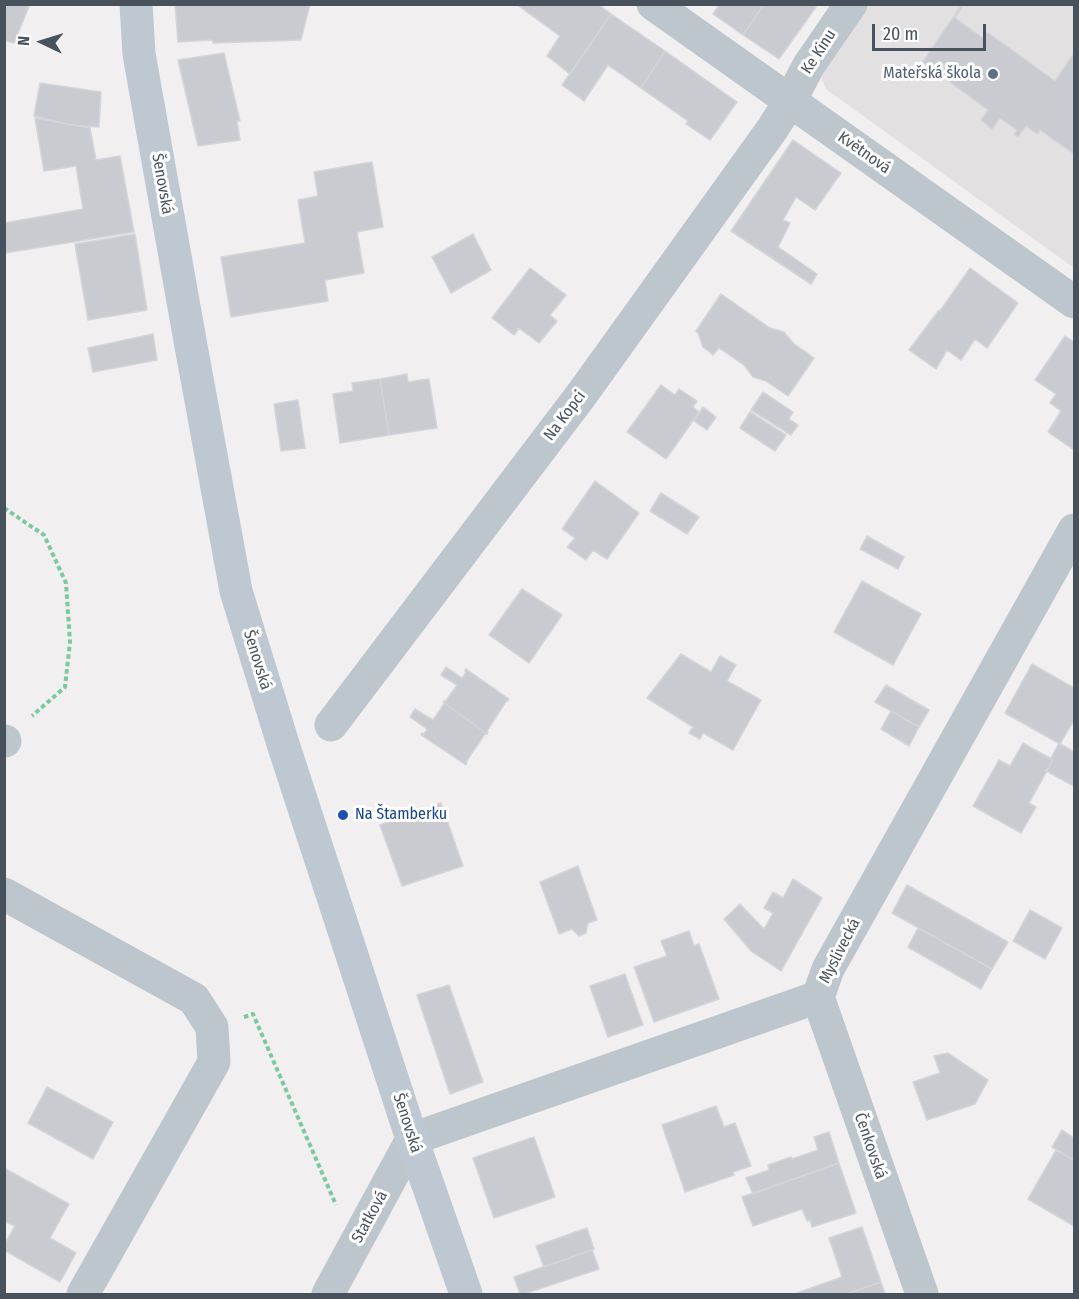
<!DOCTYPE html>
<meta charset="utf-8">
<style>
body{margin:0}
#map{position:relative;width:1079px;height:1299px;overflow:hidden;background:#f1efef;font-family:"Fira Sans Condensed",sans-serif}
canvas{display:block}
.frame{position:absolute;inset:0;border:6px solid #48525c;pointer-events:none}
.north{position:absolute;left:12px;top:12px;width:60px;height:60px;-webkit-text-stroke:4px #fff;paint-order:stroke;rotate:274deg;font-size:16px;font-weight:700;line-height:24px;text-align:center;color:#48525c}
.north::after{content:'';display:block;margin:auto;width:21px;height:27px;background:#48525c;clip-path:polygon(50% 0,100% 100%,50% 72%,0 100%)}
.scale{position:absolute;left:872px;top:24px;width:114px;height:27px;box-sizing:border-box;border:3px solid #48525c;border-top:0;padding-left:8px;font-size:18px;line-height:21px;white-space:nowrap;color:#48525c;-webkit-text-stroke:4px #fff;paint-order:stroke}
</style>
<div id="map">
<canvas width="1079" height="1299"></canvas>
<div class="frame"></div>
<div class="north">N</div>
<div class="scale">20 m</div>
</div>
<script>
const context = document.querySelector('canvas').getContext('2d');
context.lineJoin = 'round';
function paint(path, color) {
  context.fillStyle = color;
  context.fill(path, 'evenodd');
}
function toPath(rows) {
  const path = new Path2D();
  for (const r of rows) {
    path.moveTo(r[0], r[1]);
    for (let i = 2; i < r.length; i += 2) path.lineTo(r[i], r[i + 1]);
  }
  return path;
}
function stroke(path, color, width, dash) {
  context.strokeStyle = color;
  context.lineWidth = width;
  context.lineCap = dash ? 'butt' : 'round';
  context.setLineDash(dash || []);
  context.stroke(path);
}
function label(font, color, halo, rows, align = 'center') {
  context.font = font + ' "Fira Sans Condensed",sans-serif';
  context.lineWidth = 6;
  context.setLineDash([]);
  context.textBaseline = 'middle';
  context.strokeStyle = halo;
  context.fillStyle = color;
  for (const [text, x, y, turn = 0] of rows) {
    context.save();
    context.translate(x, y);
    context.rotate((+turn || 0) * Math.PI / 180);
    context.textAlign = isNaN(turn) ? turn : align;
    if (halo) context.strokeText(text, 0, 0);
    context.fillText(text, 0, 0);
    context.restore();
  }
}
paint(toPath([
 [863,5,1074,5,1074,268,826,89,822,79,821,66]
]), '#e2e0e1');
const building = toPath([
 [4,4,30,4,14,43,4,40,4,4],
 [175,4,310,4,301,40,213,43,212,40,178,42,175,4],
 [516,4,598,4,611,14,570,74,547,56,560,36,516,4],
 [720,4,764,4,743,35,713,14,720,4],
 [764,4,813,4,816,7,779,59,743,35,764,4],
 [961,6,962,7,955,18,983,38,987,32,1055,81,1074,53,1074,154,1040,130,1037,134,1026,126,1018,137,1014,135,1017,130,1000,118,992,129,981,120,988,110,924,63,920,68,919,67,961,6],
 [611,14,665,51,641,88,608,65,584,101,562,85,611,14],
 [665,51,737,102,710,140,686,124,688,121,641,88,665,51],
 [224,53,240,121,237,121,240,140,198,146,178,60,224,53],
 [40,83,101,92,99,127,71,125,34,116,40,83],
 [35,118,90,128,96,160,120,156,134,232,5,253,5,223,83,209,76,166,44,171,35,118],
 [793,140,841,173,815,210,796,197,783,220,790,223,778,247,817,274,811,284,731,231,793,140],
 [372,162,383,227,357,232,364,273,325,280,328,301,231,317,221,257,305,243,298,200,318,196,314,172,372,162],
 [135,234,147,310,88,320,75,244,135,234],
 [473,234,491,270,451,293,432,257,473,234],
 [530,268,566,295,550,315,557,321,539,343,519,328,514,335,492,318,530,268],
 [970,268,1018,303,987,348,975,339,961,360,947,350,936,369,909,350,939,310,940,311,970,268],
 [721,294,770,328,784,332,793,343,814,358,788,396,766,381,753,377,744,365,719,348,713,355,703,347,698,333,696,331,721,294],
 [153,334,157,360,93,372,88,348,153,334],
 [1065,336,1074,342,1074,450,1048,432,1061,411,1050,403,1056,394,1035,380,1065,336],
 [407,374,408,382,429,379,437,428,389,435,380,379,407,374],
 [380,379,389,435,340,443,333,394,353,391,352,383,380,379],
 [661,385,675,395,679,389,697,401,693,407,699,412,666,459,627,432,661,385],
 [763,392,793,412,789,419,798,425,791,435,751,410,763,392],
 [298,400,305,448,281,451,274,404,298,400],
 [703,407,716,417,707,430,694,421,703,407],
 [750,412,786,435,775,451,740,428,750,412],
 [595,481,639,513,607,559,593,550,586,560,567,547,575,538,562,529,595,481],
 [661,493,699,517,687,534,650,511,661,493],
 [867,536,904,557,898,569,860,549,867,536],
 [862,581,921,614,893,665,834,632,862,581],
 [522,589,562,615,529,663,489,635,522,589],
 [681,654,711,672,720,656,736,665,727,681,761,700,733,750,703,733,700,739,689,733,693,727,647,698,681,654],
 [1032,664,1074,688,1074,720,1060,744,1005,713,1032,664],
 [446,667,462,678,466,672,465,671,466,669,509,699,508,701,507,700,487,731,488,732,487,734,443,702,444,701,445,702,457,685,441,675,446,667],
 [886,685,929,710,919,727,875,702,886,685],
 [443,702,487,734,485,734,466,762,467,763,466,765,421,735,422,733,424,734,427,729,410,717,415,709,433,720,444,704,443,702],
 [891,711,919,727,909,746,881,729,891,711],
 [1023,743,1053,760,1029,803,1036,807,1021,833,973,806,999,760,1010,766,1023,743],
 [1059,743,1074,752,1074,786,1046,771,1053,760,1051,758,1059,743],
 [441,803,463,866,402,886,380,825,441,803],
 [578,866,597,920,588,923,586,933,579,936,572,929,559,934,540,882,578,866],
 [793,879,822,898,781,971,751,951,724,919,740,904,764,929,773,913,764,908,773,892,783,898,793,879],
 [907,885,1008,942,992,969,892,913,907,885],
 [1030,910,1062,928,1045,959,1013,941,1030,910],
 [918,928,992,969,981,989,908,947,918,928],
 [689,931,694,946,699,944,719,999,654,1022,634,967,667,956,661,941,689,931],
 [625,974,643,1025,608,1037,590,986,625,974],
 [449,985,483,1082,450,1094,417,995,449,985],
 [948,1053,988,1080,975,1104,927,1120,913,1082,940,1073,934,1056,948,1053],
 [47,1087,113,1122,93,1159,28,1123,47,1087],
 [716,1106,724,1127,735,1123,751,1166,733,1172,734,1175,685,1192,662,1125,716,1106],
 [1062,1130,1074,1138,1074,1160,1052,1147,1062,1130],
 [829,1132,839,1163,753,1194,746,1178,769,1170,768,1165,791,1157,792,1159,818,1150,814,1137,829,1132],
 [534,1137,555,1197,494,1218,473,1158,534,1137],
 [1056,1150,1074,1160,1074,1226,1028,1199,1056,1150],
 [839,1163,856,1213,812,1227,810,1220,807,1221,802,1209,753,1226,742,1197,839,1163],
 [4,1168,69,1204,50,1238,76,1253,60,1282,4,1250,4,1245,15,1226,4,1221,4,1168],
 [862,1227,881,1282,846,1294,794,1294,842,1277,829,1238,862,1227],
 [587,1228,594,1249,544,1267,536,1246,587,1228],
 [592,1250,599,1269,524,1294,520,1294,514,1277,592,1250],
 [881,1282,885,1294,846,1294,881,1282]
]);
paint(building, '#c9cbd1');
stroke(building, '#d3d5da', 1.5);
stroke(toPath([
 [4,508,44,535,66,583,70,642,65,687,32,716],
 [244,1017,253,1014,336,1205]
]), '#78caa0', 4, [4.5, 3]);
stroke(toPath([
 [653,4,1074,302],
 [331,725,582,394,773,128,790,101,809,65,851,4],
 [4,741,5,741],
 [4,894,194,999,212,1027,214,1062,83,1294],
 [818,997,922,1294],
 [328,1294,412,1139,818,997,828,969,1074,530]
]), '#bec6cd', 33);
stroke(toPath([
 [136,4,139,54,191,346,236,591,284,747,412,1139,466,1294]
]), '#bdc8d2', 33);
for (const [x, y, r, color] of [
 [993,74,6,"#5c6f8a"],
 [343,815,6,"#1a4fb4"]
]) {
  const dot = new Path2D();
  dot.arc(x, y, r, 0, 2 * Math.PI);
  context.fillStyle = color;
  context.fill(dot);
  stroke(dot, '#fff', 2);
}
label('16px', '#48525c', '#fff', [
 ["Ke Kinu",819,52,-57],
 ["Květnová",864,153,35],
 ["Šenovská",162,184,80],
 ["Na Kopci",565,416,-53],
 ["Šenovská",257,660,73],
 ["Myslivecká",840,951,-63],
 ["Šenovská",407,1123,72],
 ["Čenkovská",870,1146,71],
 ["Statková",370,1217,-61]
]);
label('16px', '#4e5e75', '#fff', [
 ["Mateřská škola",981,74]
], 'right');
label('16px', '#164399', '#fff', [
 ["Na Štamberku",355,815]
], 'left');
</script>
